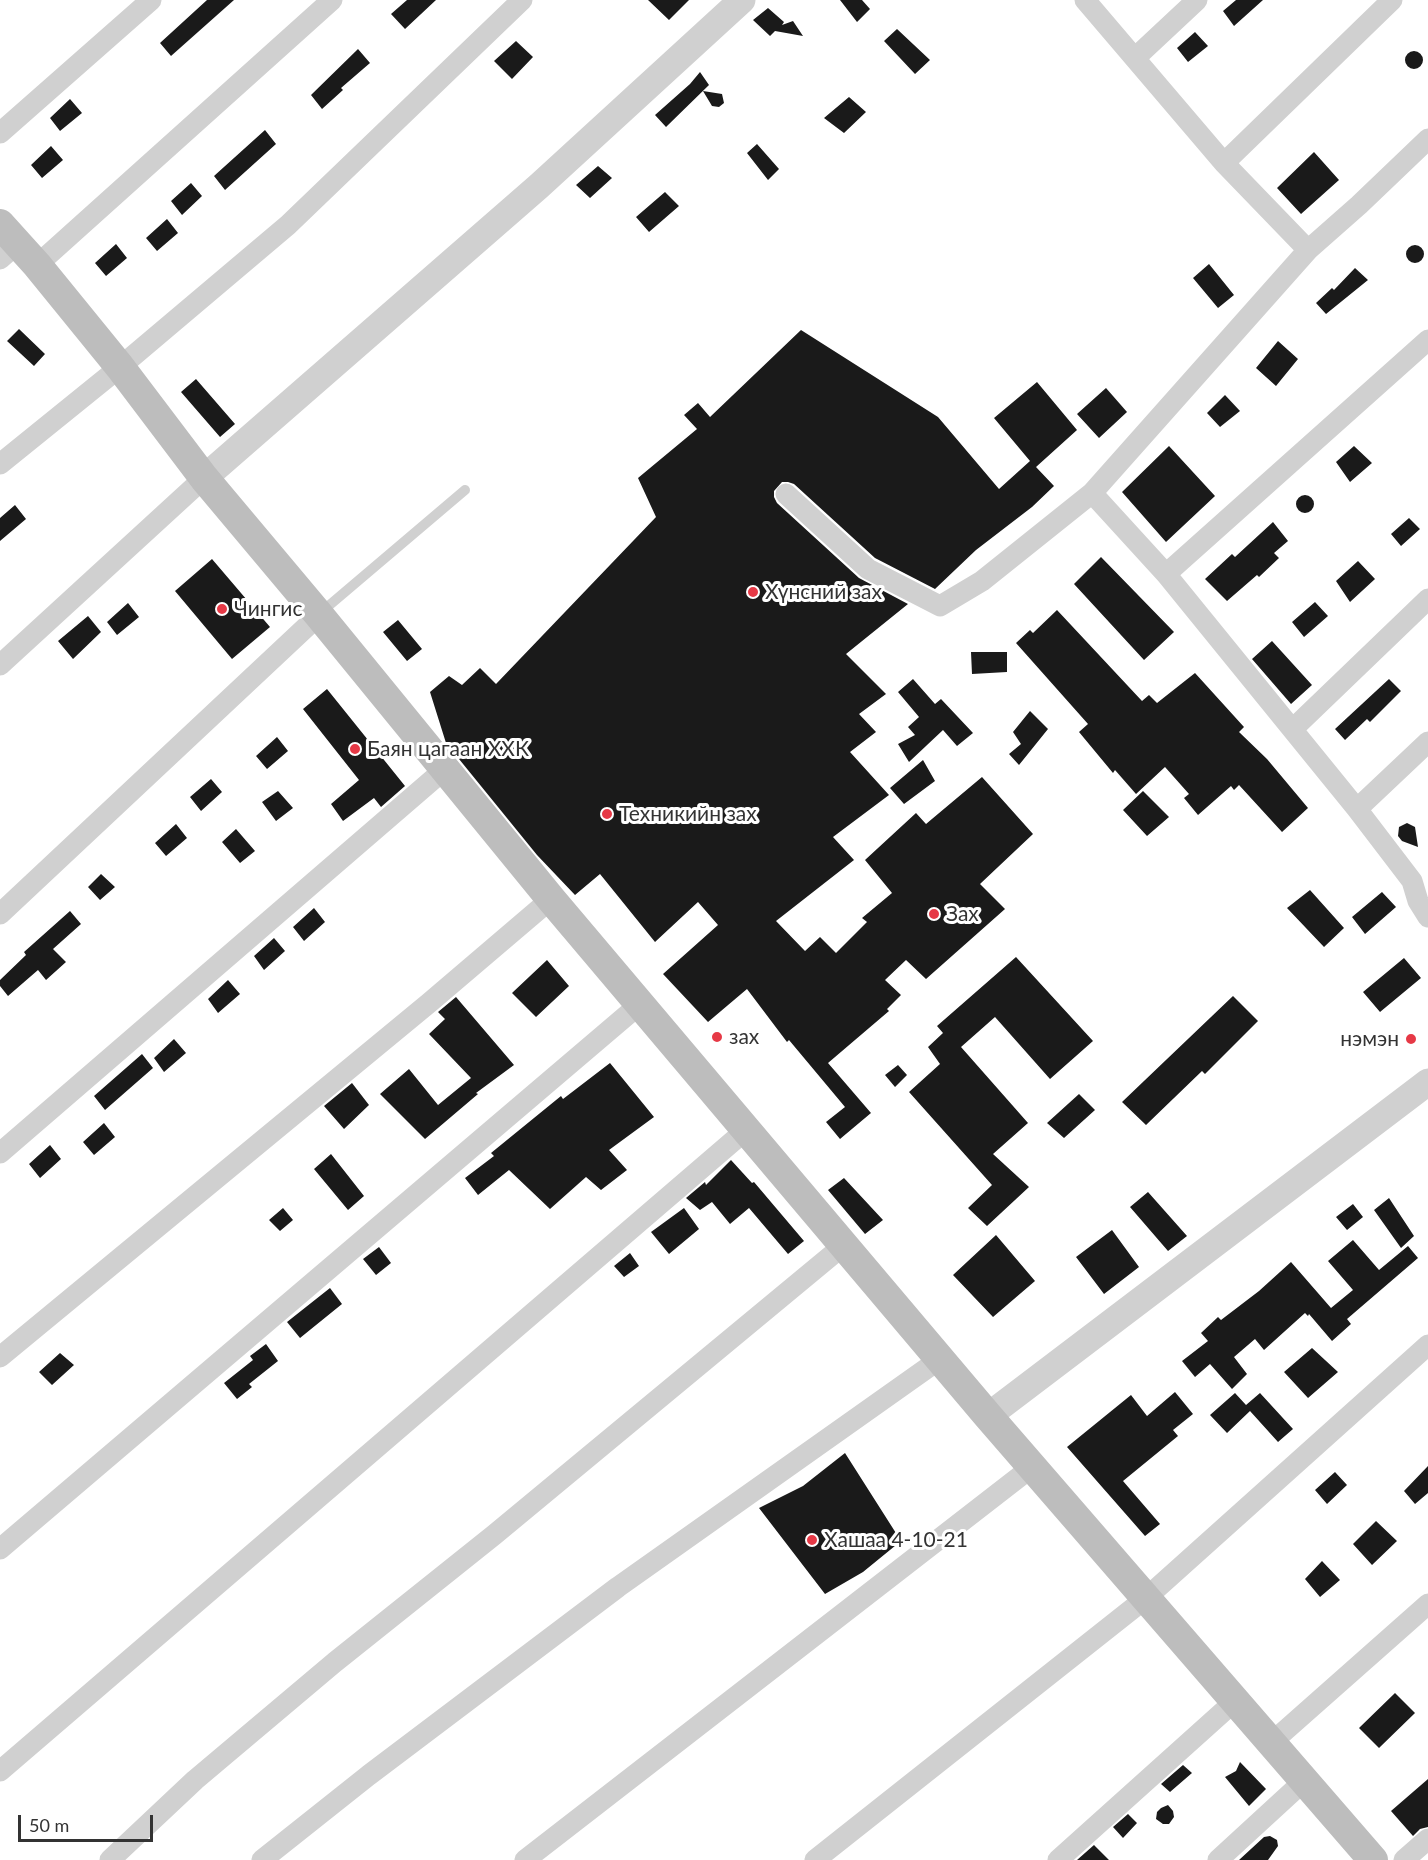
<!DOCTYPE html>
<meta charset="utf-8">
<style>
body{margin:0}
#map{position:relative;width:1428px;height:1860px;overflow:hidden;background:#fff;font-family:Lato,sans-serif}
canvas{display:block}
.scale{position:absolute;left:18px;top:1815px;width:135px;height:27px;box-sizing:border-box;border:3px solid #333;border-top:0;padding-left:8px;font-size:18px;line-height:21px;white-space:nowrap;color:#333;-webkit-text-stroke:4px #fff;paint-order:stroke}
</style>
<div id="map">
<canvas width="1428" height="1860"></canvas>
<div class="scale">50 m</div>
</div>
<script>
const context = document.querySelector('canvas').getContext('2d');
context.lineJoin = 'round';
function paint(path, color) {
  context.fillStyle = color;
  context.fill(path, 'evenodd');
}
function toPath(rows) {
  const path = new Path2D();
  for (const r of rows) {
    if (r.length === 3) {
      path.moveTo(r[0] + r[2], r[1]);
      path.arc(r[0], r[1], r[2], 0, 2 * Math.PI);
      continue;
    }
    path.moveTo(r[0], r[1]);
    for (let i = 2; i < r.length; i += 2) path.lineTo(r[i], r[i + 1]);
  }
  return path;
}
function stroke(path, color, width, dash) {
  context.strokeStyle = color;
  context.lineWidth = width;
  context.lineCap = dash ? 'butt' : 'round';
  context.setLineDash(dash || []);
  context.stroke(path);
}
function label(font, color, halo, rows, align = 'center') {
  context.font = font + ' Lato,sans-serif';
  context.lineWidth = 6;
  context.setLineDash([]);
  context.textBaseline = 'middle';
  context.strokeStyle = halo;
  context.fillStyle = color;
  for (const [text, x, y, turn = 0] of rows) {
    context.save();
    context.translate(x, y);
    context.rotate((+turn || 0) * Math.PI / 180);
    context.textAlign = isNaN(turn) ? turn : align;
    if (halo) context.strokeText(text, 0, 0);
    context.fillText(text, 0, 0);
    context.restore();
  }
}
paint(toPath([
 [207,0,234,0,171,56,160,43],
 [407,0,436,0,405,29,391,14],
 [648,0,689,0,669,20],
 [840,0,862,0,870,9,857,22],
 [1236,0,1263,0,1234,26,1223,11],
 [768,8,784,22,782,25,793,21,803,36,775,31,770,36,753,20],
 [897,29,930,60,915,74,884,41],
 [1195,32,1208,46,1188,62,1177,48],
 [516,41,533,57,512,79,494,61],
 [358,49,370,63,341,88,343,90,322,109,311,95],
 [1414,60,9],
 [700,72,709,85,666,127,655,115,690,84],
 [703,91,722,94,724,103,719,107,712,106],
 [849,97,866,112,844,133,824,118],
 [70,99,82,113,60,131,50,118],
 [265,130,276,144,225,190,214,176],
 [757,144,779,169,768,180,747,153],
 [51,146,63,160,42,178,31,165],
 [1314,152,1339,180,1301,214,1277,188],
 [598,166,612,178,590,198,576,185],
 [191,183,202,196,182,215,171,201],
 [665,192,679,206,649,232,636,217],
 [167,219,178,233,157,251,146,238],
 [116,244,127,258,106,276,95,263],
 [1415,254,9],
 [1209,264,1234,295,1218,308,1193,278],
 [1355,268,1368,280,1326,314,1316,303,1332,288,1334,290],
 [19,329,45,354,34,366,7,341],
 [801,330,938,417,999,489,1030,461,994,418,1037,382,1077,430,1036,467,1054,486,1032,507,976,550,935,589,875,558,794,484,788,482,782,482,774,491,774,497,777,503,859,578,908,604,846,654,886,694,859,714,876,732,850,752,889,795,833,837,854,860,776,921,805,951,820,937,836,953,867,922,862,918,892,893,865,860,916,813,926,824,982,777,1033,834,980,884,1005,909,926,979,906,960,885,980,901,995,887,1009,889,1011,828,1063,871,1113,840,1139,826,1122,845,1107,789,1040,787,1042,747,989,708,1022,663,974,718,925,698,902,655,942,600,874,575,895,537,855,446,743,430,692,449,676,462,685,480,668,496,684,656,517,638,478,697,429,684,415,698,403,710,417],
 [1278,341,1298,359,1276,386,1256,368],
 [196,379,235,424,220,437,181,392],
 [1106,388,1127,412,1099,438,1077,414],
 [1225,395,1240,411,1220,427,1207,413],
 [1169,446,1215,496,1166,542,1122,492],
 [1354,446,1372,463,1350,482,1336,462],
 [1305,504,9],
 [15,505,26,519,0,541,0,518],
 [1409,518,1420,529,1401,546,1391,534],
 [1273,522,1288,541,1274,553,1279,558,1259,577,1257,575,1227,601,1205,579,1232,554,1235,557],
 [1101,557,1174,632,1144,660,1074,584],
 [212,559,270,627,232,659,175,591],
 [1358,561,1375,579,1350,602,1336,581],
 [1315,602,1328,616,1304,637,1292,622],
 [128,603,139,617,117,635,107,622],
 [1057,610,1142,701,1149,695,1157,703,1195,673,1244,727,1239,732,1267,759,1308,808,1282,832,1239,785,1234,790,1231,786,1198,815,1184,798,1189,794,1165,767,1136,794,1115,770,1113,773,1079,732,1088,724,1016,643,1030,630,1033,633],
 [88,616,101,632,73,659,58,641],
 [398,620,422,649,407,661,383,632],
 [1272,641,1312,685,1291,704,1252,659],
 [971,652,1007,652,1007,672,972,674],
 [913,679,935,704,941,699,973,733,957,746,943,730,909,762,898,744,915,735,908,727,919,717,898,692],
 [1389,679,1401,691,1370,722,1367,719,1345,740,1335,729],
 [327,689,405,786,381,807,374,798,343,821,331,804,359,780,303,709],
 [1030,711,1048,729,1019,765,1009,754,1021,744,1013,732],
 [277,737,288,751,267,769,256,756],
 [923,760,935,781,904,804,890,788],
 [211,779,222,792,201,811,190,797],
 [278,791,293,808,276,821,262,802],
 [1143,791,1169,817,1147,836,1123,810],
 [1407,823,1415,827,1418,847,1402,841,1398,836,1399,827],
 [176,824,187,838,166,856,155,843],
 [236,829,255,851,240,863,222,842],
 [101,874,115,887,100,900,88,887],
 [1310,890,1344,928,1324,947,1287,908],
 [1382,892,1396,907,1365,934,1352,917],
 [314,908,325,922,304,941,293,927],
 [70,911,81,924,53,949,66,962,46,980,38,970,8,996,0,986,0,980,26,955,24,952],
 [274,938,285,951,264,970,254,956],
 [1016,957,1093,1041,1050,1079,995,1017,961,1047,1028,1123,993,1154,1029,1187,987,1226,968,1208,992,1185,909,1092,940,1064,928,1047,943,1033,937,1026],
 [1404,958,1421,978,1380,1012,1363,992],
 [547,960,569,986,536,1017,512,993],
 [228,980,240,994,218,1013,208,999],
 [1233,996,1258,1021,1205,1074,1202,1071,1146,1125,1122,1102],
 [456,997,514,1065,476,1093,478,1094,425,1139,380,1094,409,1069,438,1105,471,1078,429,1034,445,1019,438,1012],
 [174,1039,186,1053,164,1072,154,1058],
 [142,1054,153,1068,105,1110,94,1096],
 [610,1063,654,1117,609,1150,627,1170,601,1190,586,1177,550,1209,509,1170,478,1195,465,1178,494,1156,491,1153,561,1096,563,1099],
 [898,1065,907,1075,895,1087,885,1075],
 [352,1083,369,1105,344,1129,324,1106],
 [1079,1094,1095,1110,1064,1138,1047,1123],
 [104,1123,115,1137,94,1155,83,1142],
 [50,1145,61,1159,40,1178,29,1164],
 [331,1154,364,1196,348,1210,314,1169],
 [731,1160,752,1183,754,1182,804,1241,788,1254,749,1208,730,1224,712,1202,700,1210,686,1198,705,1182,706,1185],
 [844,1178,883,1220,865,1234,828,1190],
 [1148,1192,1187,1236,1168,1251,1130,1207],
 [1389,1198,1414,1236,1401,1248,1374,1210],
 [1353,1204,1363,1217,1347,1230,1336,1217],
 [283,1208,293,1220,280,1231,269,1220],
 [684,1208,699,1229,669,1254,651,1232],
 [1112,1230,1139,1267,1104,1294,1076,1257],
 [996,1235,1035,1281,993,1317,953,1275],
 [1353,1240,1379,1270,1408,1246,1418,1258,1347,1319,1351,1324,1332,1341,1309,1314,1308,1316,1305,1313,1264,1350,1255,1339,1234,1357,1247,1374,1232,1389,1210,1364,1195,1377,1182,1361,1208,1341,1201,1333,1218,1317,1221,1320,1259,1291,1291,1262,1331,1308,1353,1290,1328,1261],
 [379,1247,391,1263,376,1275,363,1259],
 [630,1253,639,1266,624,1277,614,1266],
 [330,1288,342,1304,300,1338,287,1322],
 [266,1344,278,1361,249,1384,252,1387,237,1399,224,1383,253,1360,250,1356],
 [1312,1348,1338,1372,1308,1398,1284,1372],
 [60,1353,74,1365,52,1385,39,1372],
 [1175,1392,1193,1414,1173,1430,1178,1436,1123,1481,1160,1524,1145,1536,1067,1447,1131,1395,1147,1416],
 [1235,1393,1246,1405,1260,1393,1293,1429,1278,1442,1250,1411,1227,1433,1210,1415],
 [845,1453,901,1541,863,1572,825,1594,759,1508,803,1486],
 [1428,1466,1428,1493,1415,1504,1404,1491],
 [1335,1472,1347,1485,1327,1504,1315,1490],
 [1376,1521,1397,1541,1372,1565,1353,1544],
 [1322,1561,1340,1580,1320,1597,1305,1579],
 [1395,1693,1415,1713,1379,1748,1359,1728],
 [1240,1762,1266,1789,1249,1806,1225,1777,1236,1771],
 [1183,1765,1192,1773,1170,1792,1161,1784],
 [1428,1779,1428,1827,1420,1829,1413,1836,1391,1811],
 [1168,1805,1173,1811,1174,1817,1169,1824,1163,1824,1156,1819,1157,1812,1161,1808],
 [1128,1814,1137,1823,1123,1838,1113,1827],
 [1270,1836,1277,1840,1278,1846,1268,1860,1239,1860,1264,1837],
 [1094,1845,1109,1860,1077,1860]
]), '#1a1a1a');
stroke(toPath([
 [319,614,465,490]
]), '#d0d0d0', 10);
stroke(toPath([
 [1085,0,1224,163,1308,250],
 [1135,58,1197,0],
 [0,133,151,0],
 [1224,163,1392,0],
 [0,259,17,244],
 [37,265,332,0],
 [0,464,120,367,288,225,522,0],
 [1092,493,1166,574,1357,809,1412,881,1418,901,1428,917],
 [786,494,868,569,940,606,982,581,1092,493,1308,250,1359,205,1428,139],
 [1166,574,1428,340],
 [0,665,204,478],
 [1298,724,1428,599],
 [1357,809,1428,742],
 [0,914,319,615],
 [0,1153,445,769],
 [0,1357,429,1003,551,899],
 [0,1549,640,1004],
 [1271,1743,1428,1604],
 [0,1771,746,1130],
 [110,1860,195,1780,335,1662,494,1535,844,1245],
 [262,1860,369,1775,618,1587,940,1359],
 [525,1860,1032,1467],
 [815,1860,1146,1598,1428,1345],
 [1058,1860,1235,1701],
 [1218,1860,1304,1781],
 [1404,1860,1428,1839]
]), '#d0d0d0', 21);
stroke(toPath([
 [204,478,539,186,742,0],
 [988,1416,1428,1082]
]), '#d0d0d0', 27);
stroke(toPath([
 [0,224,37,265,120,367,204,478,319,615,551,899,988,1416,1373,1860]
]), '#bdbdbd', 30);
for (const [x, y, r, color] of [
 [753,592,6,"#e63946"],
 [222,609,6,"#e63946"],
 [355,749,6,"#e63946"],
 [607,814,6,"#e63946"],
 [934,914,6,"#e63946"],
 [717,1037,6,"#e63946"],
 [1411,1039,6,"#e63946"],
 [812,1540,6,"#e63946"]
]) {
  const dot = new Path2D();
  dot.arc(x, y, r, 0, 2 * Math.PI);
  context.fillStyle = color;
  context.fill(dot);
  stroke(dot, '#fff', 2);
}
label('21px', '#333', '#fff', [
 ["Хүнсний зах",765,592],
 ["Чингис",234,609],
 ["Баян цагаан ХХК",367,749],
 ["Техникийн зах",619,814],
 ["Зах",946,914],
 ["зах",729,1037],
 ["нэмэн",1399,1039,"right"],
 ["Хашаа 4-10-21",824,1540]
], 'left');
</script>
